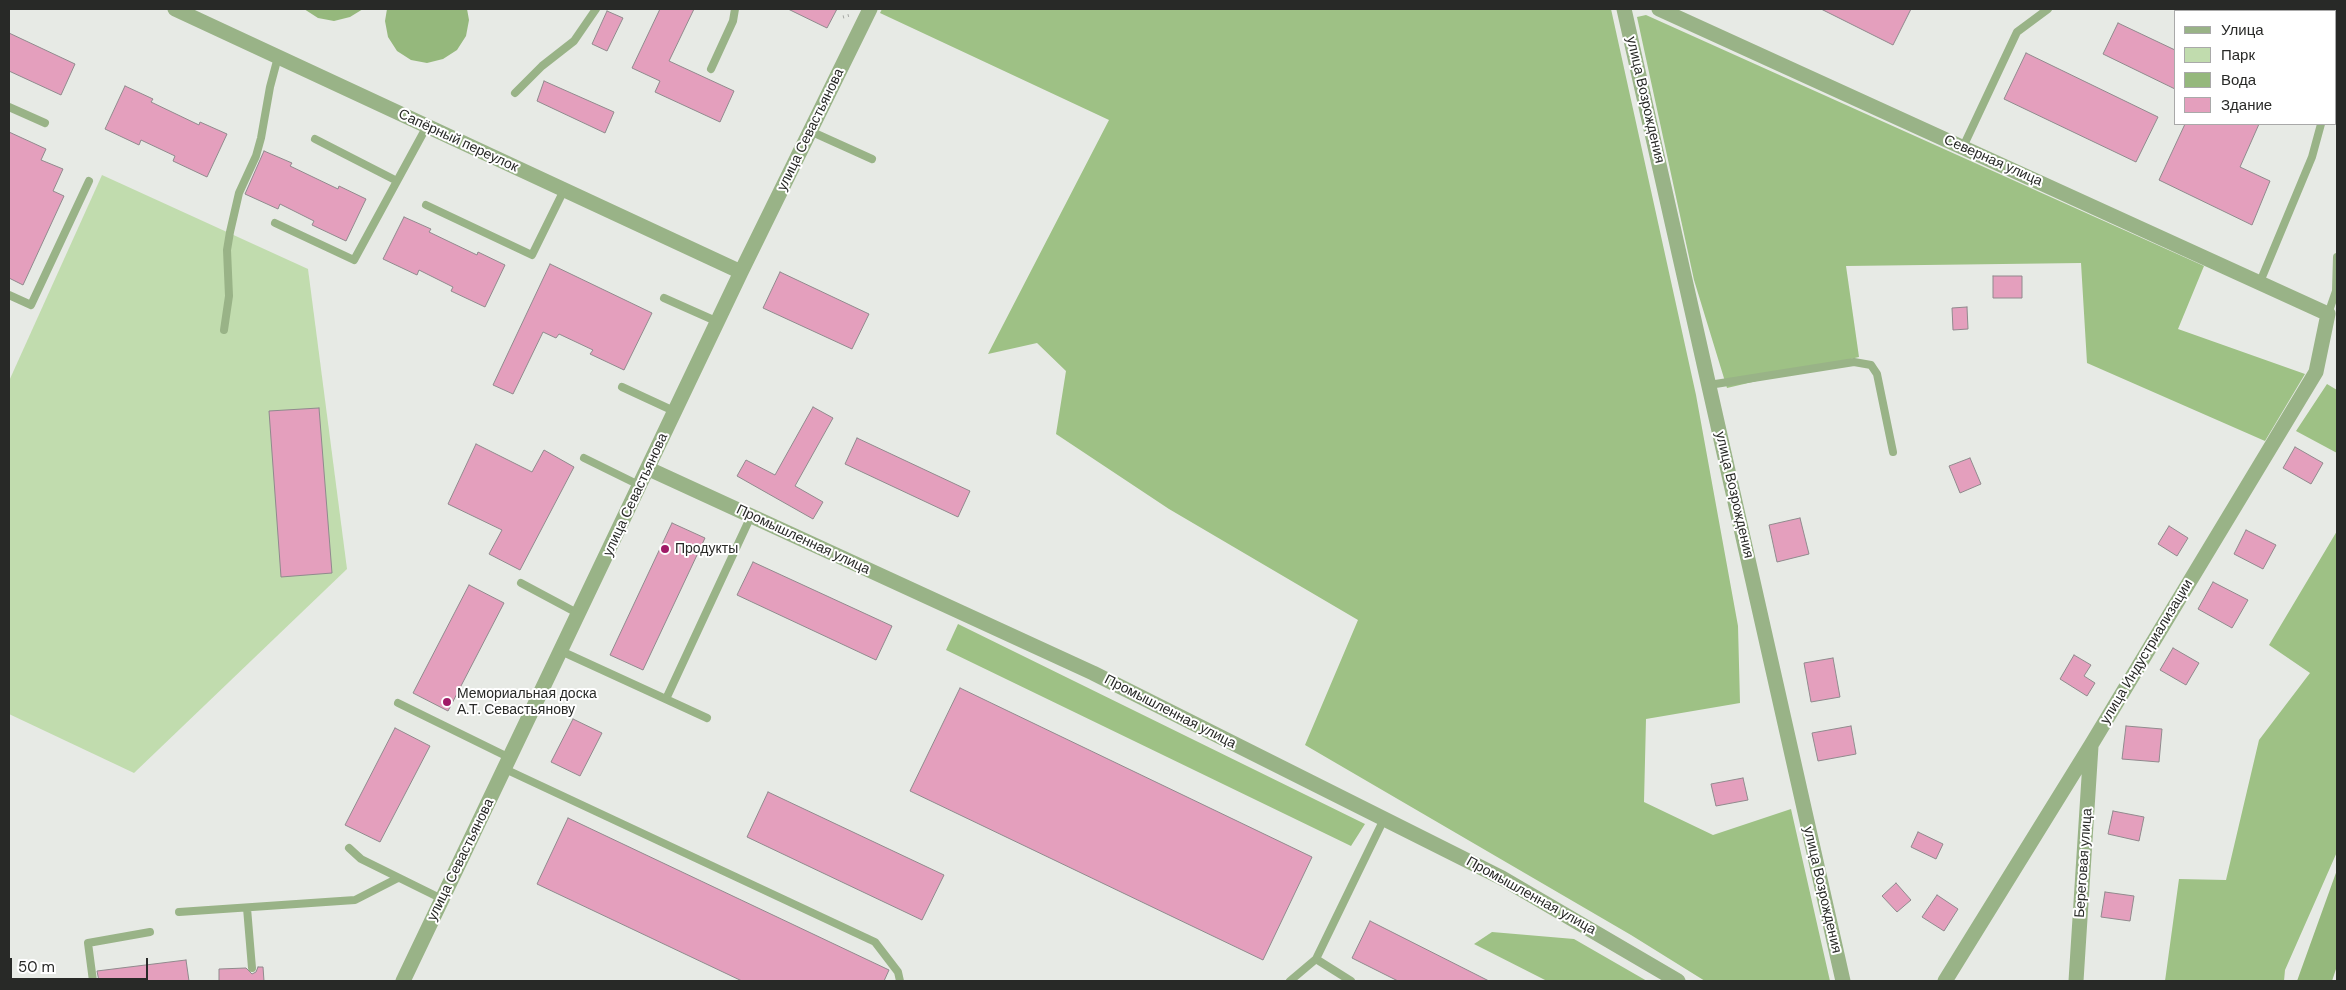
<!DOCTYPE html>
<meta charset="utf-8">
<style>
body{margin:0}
#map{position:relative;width:2346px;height:990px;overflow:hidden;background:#e7eae5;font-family:"DM Sans",sans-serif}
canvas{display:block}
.frame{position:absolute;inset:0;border:10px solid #282927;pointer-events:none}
.legend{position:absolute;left:2174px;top:10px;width:162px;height:115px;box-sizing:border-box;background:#fff;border:1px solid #a9a9a9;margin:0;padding:6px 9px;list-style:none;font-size:15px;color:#282927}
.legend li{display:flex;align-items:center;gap:10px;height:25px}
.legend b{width:25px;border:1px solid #a9a9a9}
.scale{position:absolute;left:10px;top:958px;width:138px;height:22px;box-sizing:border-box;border:2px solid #282927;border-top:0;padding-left:6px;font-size:15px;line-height:18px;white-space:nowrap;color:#282927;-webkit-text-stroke:4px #fff;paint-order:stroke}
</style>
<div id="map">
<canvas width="2346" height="990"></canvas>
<div class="frame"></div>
<ul class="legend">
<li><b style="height:6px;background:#99b387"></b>Улица</li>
<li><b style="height:14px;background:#c1dcae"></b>Парк</li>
<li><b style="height:14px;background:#95b87c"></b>Вода</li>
<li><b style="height:14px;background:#e49fbd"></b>Здание</li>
</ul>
<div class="scale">50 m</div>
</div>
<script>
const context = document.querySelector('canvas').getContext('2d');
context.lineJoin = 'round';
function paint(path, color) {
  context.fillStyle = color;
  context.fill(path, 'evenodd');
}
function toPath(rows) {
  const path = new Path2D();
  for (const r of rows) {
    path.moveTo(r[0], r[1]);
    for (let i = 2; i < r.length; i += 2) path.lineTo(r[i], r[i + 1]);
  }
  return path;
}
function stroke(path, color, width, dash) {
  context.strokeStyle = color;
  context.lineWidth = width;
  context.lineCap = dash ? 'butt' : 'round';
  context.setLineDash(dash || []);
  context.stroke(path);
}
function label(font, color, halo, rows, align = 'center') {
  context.font = font + ' "DM Sans",sans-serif';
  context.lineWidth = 4;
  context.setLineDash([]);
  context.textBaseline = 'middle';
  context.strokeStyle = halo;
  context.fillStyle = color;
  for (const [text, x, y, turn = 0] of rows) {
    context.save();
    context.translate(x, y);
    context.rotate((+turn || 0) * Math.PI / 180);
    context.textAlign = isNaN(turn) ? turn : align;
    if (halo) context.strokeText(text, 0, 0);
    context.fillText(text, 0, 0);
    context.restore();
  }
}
paint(toPath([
 [102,175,308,269,347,569,134,773,9,714,9,381]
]), '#c1dcae');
paint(toPath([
 [882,9,1611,9,1696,395,1738,626,1740,703,1646,719,1644,802,1713,835,1791,809,1830,981,1705,981,1631,935,1305,745,1358,620,1169,509,1056,434,1066,371,1037,343,988,354,1109,120,880,13],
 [1646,15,2204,266,2178,329,2305,374,2265,441,2087,363,2081,263,1846,266,1859,357,1727,388,1694,280,1637,17],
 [2327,384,2337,390,2337,453,2296,431],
 [2337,531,2337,852,2285,970,2284,981,2165,981,2179,879,2226,880,2259,740,2310,673,2269,645],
 [958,624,1365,824,1351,846,946,650],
 [1492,932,1574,939,1647,981,1547,981,1474,944]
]), '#9ec185');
paint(toPath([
 [304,9,363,9,350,17,334,21,318,18],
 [387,9,467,9,469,20,466,36,457,50,443,59,427,63,411,60,397,51,388,37,385,21],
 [2337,870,2337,966,2332,981,2297,981]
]), '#95b87c');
const building = toPath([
 [660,9,694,9,669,61,734,91,720,122,655,92,660,81,632,68,660,9],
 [788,9,837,9,827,28,788,9],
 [1821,9,1911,9,1893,45,1821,9],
 [607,11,623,18,607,51,592,44,607,11],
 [2118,23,2175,50,2175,89,2103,54,2118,23],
 [9,33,75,64,61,95,9,71,9,33],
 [2026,53,2158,117,2136,162,2004,99,2026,53],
 [544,81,614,112,605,133,537,101,544,81],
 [125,86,153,99,151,102,199,125,200,122,227,134,207,177,173,161,175,156,141,140,139,145,105,129,125,86],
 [2185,124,2259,124,2240,167,2270,181,2252,225,2159,180,2185,124],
 [9,132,46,149,41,160,63,169,53,191,64,196,23,285,9,278,9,132],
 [264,151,292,163,290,166,338,189,339,186,366,199,346,241,312,225,314,221,280,204,278,209,245,194,264,151],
 [404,217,431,229,429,232,477,255,478,252,505,265,485,307,451,291,453,287,419,270,417,275,383,259,404,217],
 [550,264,652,313,624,370,590,354,593,350,559,334,556,338,543,332,513,394,493,385,550,264],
 [780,272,869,314,852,349,763,308,780,272],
 [1993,276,2022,276,2022,298,1993,298,1993,276],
 [1967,307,1968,329,1953,330,1952,308,1967,307],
 [813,407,833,418,795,486,823,502,813,519,737,476,746,460,775,475,813,407],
 [319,408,332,573,281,577,269,411,319,408],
 [857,438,970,491,958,517,845,464,857,438],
 [476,444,532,472,544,450,574,467,520,570,489,554,502,530,448,504,476,444],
 [2295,447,2323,463,2311,484,2283,468,2295,447],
 [1970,458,1981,484,1960,493,1949,466,1970,458],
 [1800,518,1809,554,1777,562,1769,525,1800,518],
 [672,523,705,538,643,670,610,655,672,523],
 [2169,526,2188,538,2177,556,2158,544,2169,526],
 [2246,530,2276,545,2263,569,2234,554,2246,530],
 [753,562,892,626,876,660,737,595,753,562],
 [2213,582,2248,600,2232,628,2198,609,2213,582],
 [469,585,504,603,448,711,413,693,469,585],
 [2173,648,2199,663,2186,685,2160,670,2173,648],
 [2074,655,2091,665,2084,676,2095,683,2087,696,2060,679,2074,655],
 [1833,658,1840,697,1811,702,1804,663,1833,658],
 [960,688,1312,857,1263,960,910,791,960,688],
 [573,719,602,733,580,776,551,762,573,719],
 [1851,726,1856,754,1818,761,1812,733,1851,726],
 [2126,726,2162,729,2159,762,2122,759,2126,726],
 [395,728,430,746,380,842,345,825,395,728],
 [1743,778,1748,800,1716,806,1711,784,1743,778],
 [768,792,944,875,922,920,747,837,768,792],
 [2113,811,2144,817,2139,841,2108,834,2113,811],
 [568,818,889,970,884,981,742,981,537,884,568,818],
 [1918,832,1943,844,1936,859,1911,847,1918,832],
 [1896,883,1911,900,1897,912,1882,896,1896,883],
 [2105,892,2134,896,2130,921,2101,917,2105,892],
 [1937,895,1958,909,1944,931,1922,917,1937,895],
 [1370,921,1489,981,1398,981,1352,958,1370,921],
 [186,960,189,981,99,981,97,971,186,960],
 [258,967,263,967,264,981,219,981,219,969,246,968,252,974,256,972,258,967]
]);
paint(building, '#e49fbd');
stroke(building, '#908a8d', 1);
stroke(toPath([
 [843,17,850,15]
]), '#a5a8a4', 3, [1, 4]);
stroke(toPath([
 [711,69,733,21,735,9],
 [2335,75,2337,66],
 [515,93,542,66,574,41,596,9],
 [9,107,45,123],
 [810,131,872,159],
 [315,139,397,181],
 [1963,147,2017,32,2048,9],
 [426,205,532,255,564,190],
 [275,223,354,260,427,126],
 [2260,282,2312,157,2321,124],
 [9,295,31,305,89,181],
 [664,298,718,322],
 [2328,314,2336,291,2337,257],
 [224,330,229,296,227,250,230,232,239,193,256,156,261,138,270,87,278,57],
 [1709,385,1854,362,1871,365,1877,374,1893,452],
 [622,387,676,412],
 [584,458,641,486],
 [521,583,579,614],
 [561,651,707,718],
 [666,699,751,516],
 [398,703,510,758],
 [505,769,875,942,898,972,900,981],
 [349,848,361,859,442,899],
 [247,908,252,968],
 [179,912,355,900,398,878],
 [93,981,88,943,150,932],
 [1290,981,1316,959],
 [1351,981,1316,959,1384,819]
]), '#99b387', 8);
stroke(toPath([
 [175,9,741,272],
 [1624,9,1843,981],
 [1659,9,2328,314,2316,372,2091,745,1945,981],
 [649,469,1093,673,1502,878,1678,981],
 [403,981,741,272,870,9],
 [2076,981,2091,746]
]), '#99b387', 15);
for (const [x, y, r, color] of [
 [665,549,5,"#a01a67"],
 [447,702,5,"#a01a67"]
]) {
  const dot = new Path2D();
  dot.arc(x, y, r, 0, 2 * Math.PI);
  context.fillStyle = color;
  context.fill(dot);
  stroke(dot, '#fff', 2);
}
label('14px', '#282927', '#fff', [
 ["улица Возрождения",1645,100,77],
 ["улица Севастьянова",811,130,-64],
 ["Сапёрный переулок",458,141,25],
 ["Северная улица",1993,161,24],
 ["улица Севастьянова",636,495,-65],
 ["улица Возрождения",1734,495,77],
 ["Промышленная улица",803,540,25],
 ["улица Индустриализации",2147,652,-59],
 ["Промышленная улица",1170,712,27],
 ["улица Севастьянова",461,860,-64],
 ["Береговая улица",2084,863,-86],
 ["улица Возрождения",1822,890,77],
 ["Промышленная улица",1531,896,29]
]);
label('14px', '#282927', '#fff', [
 ["Продукты",675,549],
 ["Мемориальная доска",457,694],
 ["А.Т. Севастьянову",457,710]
], 'left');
</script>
